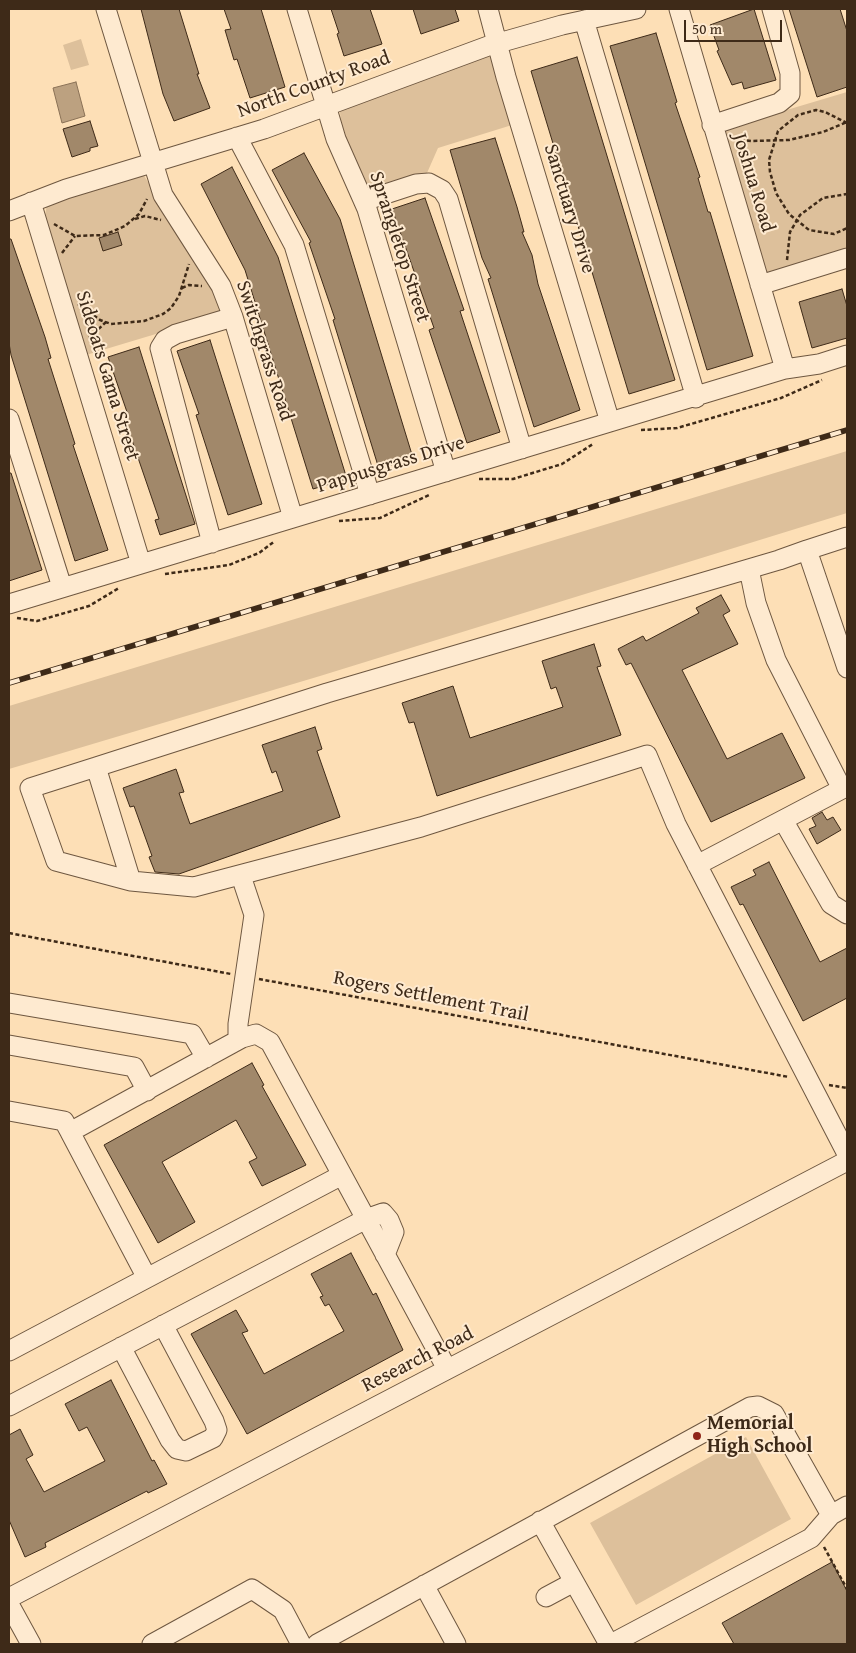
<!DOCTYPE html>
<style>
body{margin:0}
#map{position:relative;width:856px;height:1653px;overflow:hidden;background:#fddfb6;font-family:"Gentium Book Plus",serif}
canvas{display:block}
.frame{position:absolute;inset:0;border:10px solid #3e2a18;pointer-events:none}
.scale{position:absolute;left:684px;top:20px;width:98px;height:22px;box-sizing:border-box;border:2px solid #3e2a18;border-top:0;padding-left:6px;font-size:15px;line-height:18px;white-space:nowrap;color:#3e2a18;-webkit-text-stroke:4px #feead0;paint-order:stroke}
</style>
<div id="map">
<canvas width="856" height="1653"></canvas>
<div class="frame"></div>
<div class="scale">50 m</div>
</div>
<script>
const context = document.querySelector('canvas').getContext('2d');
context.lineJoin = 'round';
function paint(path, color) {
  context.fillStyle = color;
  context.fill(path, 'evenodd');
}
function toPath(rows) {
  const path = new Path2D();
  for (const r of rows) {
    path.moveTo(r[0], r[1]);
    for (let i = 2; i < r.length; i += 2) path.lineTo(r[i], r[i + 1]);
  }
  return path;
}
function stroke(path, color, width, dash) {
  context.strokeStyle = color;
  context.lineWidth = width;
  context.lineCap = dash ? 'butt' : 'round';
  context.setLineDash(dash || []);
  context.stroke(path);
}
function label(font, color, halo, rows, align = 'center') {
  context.font = font + ' "Gentium Book Plus",serif';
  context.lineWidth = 4;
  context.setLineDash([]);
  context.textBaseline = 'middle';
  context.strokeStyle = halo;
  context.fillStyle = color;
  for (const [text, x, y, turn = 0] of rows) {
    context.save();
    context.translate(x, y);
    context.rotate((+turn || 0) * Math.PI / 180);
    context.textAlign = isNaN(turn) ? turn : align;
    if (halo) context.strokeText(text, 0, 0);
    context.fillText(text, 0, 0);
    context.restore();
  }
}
paint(toPath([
 [81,39,89,65,71,70,63,45],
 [488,56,492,58,512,125,438,148,427,173,375,192,367,187,347,142,341,123,340,112,355,104],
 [847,92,847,250,770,274,765,271,723,129],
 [143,174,208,279,219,303,219,315,86,355,45,216,47,204],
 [847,451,847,513,320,676,9,769,9,706],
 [746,1437,791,1519,636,1605,590,1523]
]), '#ddc09b');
const water = toPath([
 [76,82,85,116,62,123,53,88,76,82]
]);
paint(water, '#bca180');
stroke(water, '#8a7156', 1);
const building = toPath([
 [141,9,179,9,199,74,197,74,210,108,174,121,163,94,141,9],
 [224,9,261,9,285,87,250,98,237,59,234,60,225,30,231,29,224,9],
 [331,9,370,9,382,44,344,56,337,34,339,33,331,9],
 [413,9,455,9,459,21,421,34,413,9],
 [754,9,776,80,744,89,742,82,732,85,717,51,719,50,710,25,754,9],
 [789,9,840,9,847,31,847,87,817,97,789,9],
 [656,33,677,102,675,103,700,177,698,178,708,212,710,212,753,356,707,370,610,46,656,33],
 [577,57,675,380,629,394,531,71,577,57],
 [90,121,98,146,90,148,90,151,72,157,63,129,90,121],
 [495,138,517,207,524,232,522,232,532,255,538,284,580,410,534,427,488,279,491,278,482,258,450,150,495,138],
 [304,153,340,219,413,458,379,469,333,320,335,319,309,243,311,242,272,170,304,153],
 [232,167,278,257,347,479,313,489,245,270,201,184,232,167],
 [425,198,464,310,460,311,500,432,467,443,429,330,434,328,392,209,425,198],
 [118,232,122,245,103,251,99,238,118,232],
 [9,239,11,239,45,337,51,358,48,359,75,444,73,445,108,550,75,561,11,355,9,343,9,239],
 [842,289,847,306,847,338,812,348,799,302,842,289],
 [210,340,262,504,228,515,196,415,199,414,177,351,210,340],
 [139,347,195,524,160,535,155,520,159,519,123,414,127,412,108,357,139,347],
 [9,473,11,473,42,570,9,581,9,473],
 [721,595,730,611,723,615,738,644,682,670,727,759,782,733,805,778,711,822,631,663,626,665,618,649,643,636,646,641,699,613,696,608,721,595],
 [594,644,601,666,597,667,621,735,437,796,414,722,409,723,402,703,453,686,470,738,563,707,556,687,551,689,542,661,594,644],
 [315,727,322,749,317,751,340,817,179,874,155,872,149,857,152,856,134,806,130,807,123,788,176,769,184,792,179,793,190,824,283,791,276,771,272,773,262,745,315,727],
 [822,812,827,820,833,817,841,830,817,844,809,829,816,826,812,818,822,812],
 [769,862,820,962,847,948,847,998,803,1021,743,904,740,905,731,887,756,875,753,870,769,862],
 [252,1063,264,1085,262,1086,306,1165,262,1186,249,1162,257,1158,236,1120,162,1162,195,1222,158,1243,104,1145,252,1063],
 [351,1253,373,1295,376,1293,403,1350,247,1434,191,1334,236,1310,248,1331,242,1333,264,1374,344,1331,329,1304,325,1306,320,1297,323,1296,311,1274,351,1253],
 [111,1380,152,1461,154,1460,167,1484,148,1493,147,1491,45,1543,46,1547,25,1557,9,1520,9,1435,20,1429,33,1455,26,1459,44,1492,105,1461,87,1427,79,1431,65,1404,111,1380],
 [832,1562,847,1591,847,1644,734,1644,722,1623,832,1562]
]);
paint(building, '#a1886a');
stroke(building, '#3e2a18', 1);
const minor = toPath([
 [106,9,163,195,221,286,233,317,293,518],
 [297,9,336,139,367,209,446,472],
 [488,9,506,77,610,422],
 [679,9,785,369],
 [584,20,696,398],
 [712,125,779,103,790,94,790,73,772,9],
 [237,137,294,245,370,495],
 [364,201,416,184,429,183,442,190,448,199,522,449],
 [31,202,141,564],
 [9,211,66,189,264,129,488,46,562,25,636,9],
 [760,285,847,258],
 [9,419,62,587],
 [847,537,807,550,847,668],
 [212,543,160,348,165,340,176,334,233,317],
 [807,550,779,560,327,693,96,767,131,881,194,887,421,827,647,755,676,824,847,1154],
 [9,604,785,369,819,364,847,355],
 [96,767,30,788,56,861,131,881],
 [783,820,831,904,847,914],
 [697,865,842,789,776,660,756,603,749,569],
 [9,1003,192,1034,206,1058],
 [238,1040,238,1024,254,915,241,876],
 [9,1045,134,1067,147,1091],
 [9,1111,64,1121,70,1132],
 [342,1175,147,1278,70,1132,242,1038,256,1034,270,1042,366,1219,383,1213,389,1220,394,1232,385,1255],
 [121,1347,170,1440,177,1449,186,1451,213,1438,217,1430,214,1421,163,1325],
 [9,1351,147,1278],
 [9,1406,366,1219,447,1369],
 [540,1521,609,1644],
 [424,1585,456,1644],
 [546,1597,574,1582],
 [9,1598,847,1161],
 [9,1604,31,1644],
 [152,1644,252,1589,283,1610,301,1644],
 [317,1644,750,1407,758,1406,774,1414,831,1515],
 [611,1644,811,1538,831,1515,847,1506]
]);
stroke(minor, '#6e5740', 21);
stroke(toPath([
 [847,123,825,112,816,110,798,115,778,131,769,160,770,172,776,193,789,214,809,230,834,234,847,228],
 [734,139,751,141,789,140,823,132,847,122],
 [135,219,145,216,161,220],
 [54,224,75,236,104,235,125,226,139,214,147,199],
 [62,253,75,236],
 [787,260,790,232,800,215,823,198,847,194],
 [182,288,189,285,202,286],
 [78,304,100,320,111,324,144,321,163,314,171,308,179,296,189,264],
 [89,338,106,322],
 [641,430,677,428,781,398,822,380],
 [479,479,513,479,562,464,593,444],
 [339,521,380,518,429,495],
 [165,574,229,565,259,553,275,541],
 [17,618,37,621,89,606,119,588],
 [9,933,231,974],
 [259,979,789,1077],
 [829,1085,847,1088],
 [824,1547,847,1589]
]), '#3e2a18', 2.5, [4, 2.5]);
stroke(minor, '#feead0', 19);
const rail = toPath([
 [9,683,847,430]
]);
stroke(rail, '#3e2a18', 5.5);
stroke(rail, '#feead0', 4, [11]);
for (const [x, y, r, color] of [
 [697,1436,5,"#8f2418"]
]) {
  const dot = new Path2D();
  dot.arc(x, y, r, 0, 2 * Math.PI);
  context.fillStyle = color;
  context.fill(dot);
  stroke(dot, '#feead0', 2);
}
label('20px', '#3e2a18', '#feead0', [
 ["North County Road",314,85,-20],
 ["Joshua Road",753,183,73],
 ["Sanctuary Drive",569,209,73],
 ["Sprangletop Street",399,247,72],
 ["Switchgrass Road",264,351,72],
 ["Sideoats Gama Street",107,376,73],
 ["Pappusgrass Drive",391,465,-17],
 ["Rogers Settlement Trail",431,997,11],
 ["Research Road",418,1360,-27]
]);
label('bold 20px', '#3e2a18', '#feead0', [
 ["Memorial",707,1424],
 ["High School",707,1447]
], 'left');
</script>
